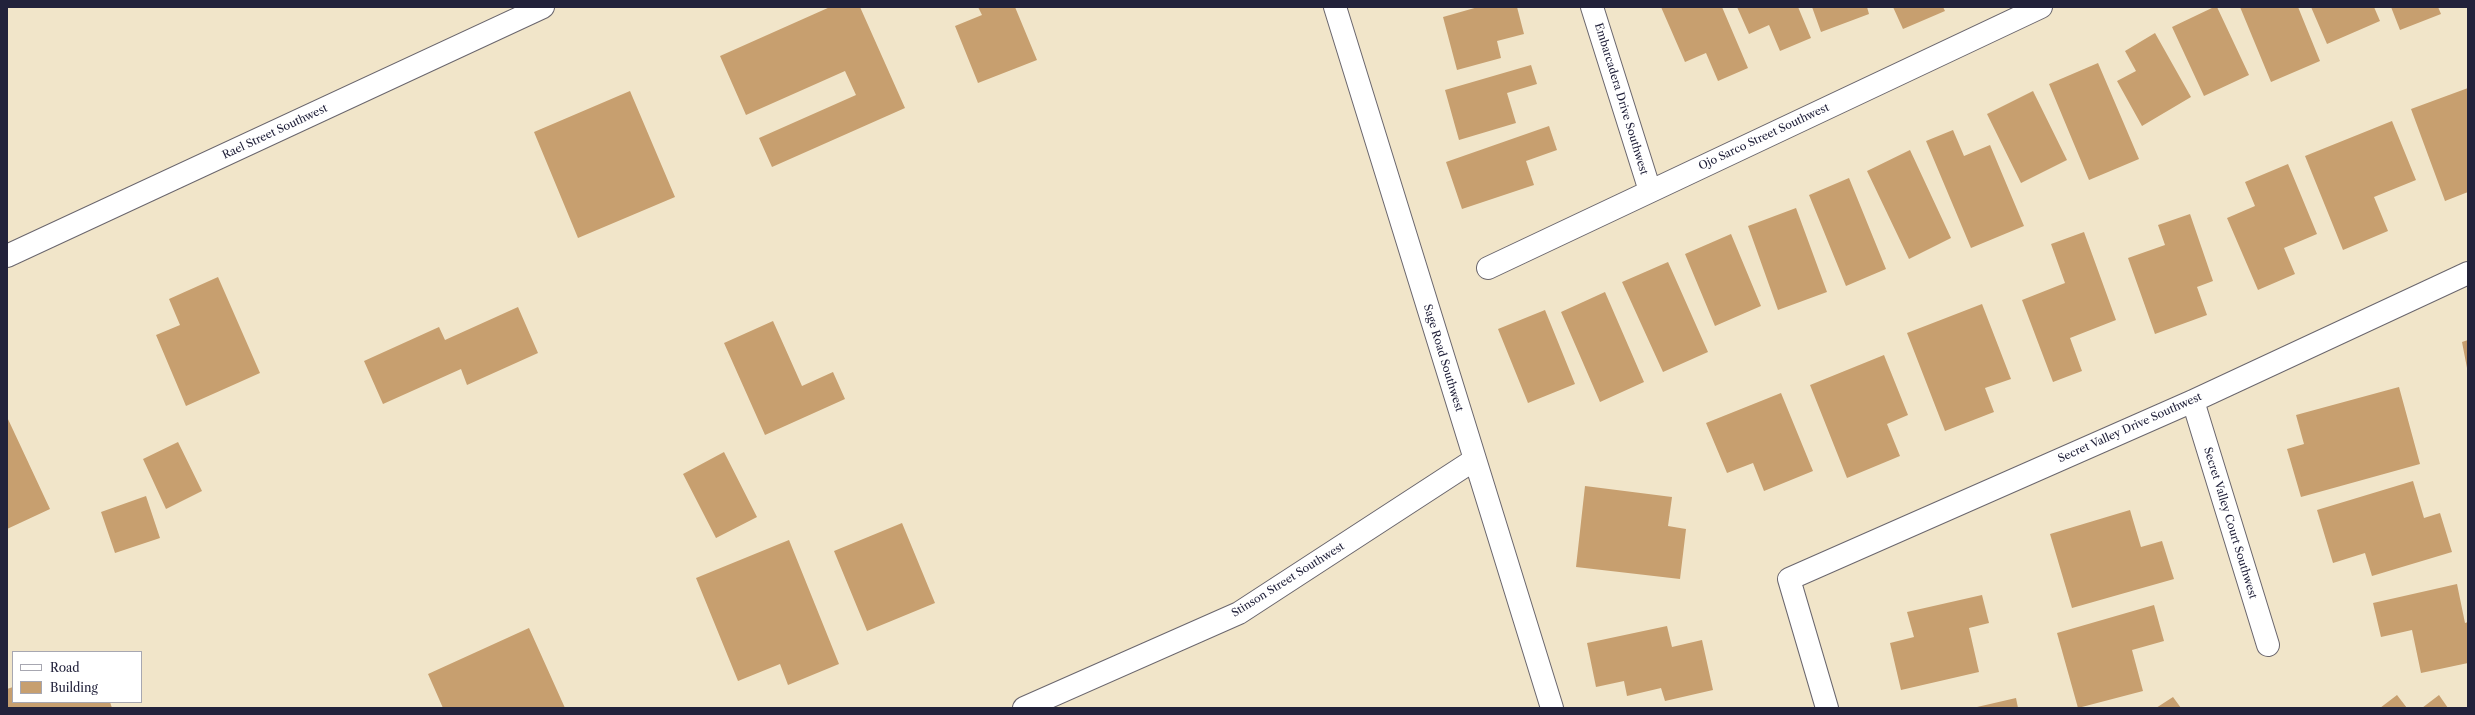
<!DOCTYPE html>
<style>
body{margin:0}
#map{position:relative;width:2475px;height:715px;overflow:hidden;background:#f1e5c9;font-family:"Libre Caslon Text",serif}
canvas{display:block}
.frame{position:absolute;inset:0;border:8px solid #22223b;pointer-events:none}
.legend{position:absolute;left:12px;top:651px;width:130px;height:52px;box-sizing:border-box;background:#fff;border:1px solid #a7a7b1;margin:0;padding:5px 7px;list-style:none;font-size:12px;color:#22223b}
.legend li{display:flex;align-items:center;gap:8px;height:20px}
.legend b{width:20px;border:1px solid #a7a7b1}
</style>
<div id="map">
<canvas width="2475" height="715"></canvas>
<div class="frame"></div>
<ul class="legend">
<li><b style="height:5px;background:#fff"></b>Road</li>
<li><b style="height:11px;background:#c79f6f"></b>Building</li>
</ul>
</div>
<script>
const context = document.querySelector('canvas').getContext('2d');
context.lineJoin = 'round';
function paint(path, color) {
  context.fillStyle = color;
  context.fill(path, 'evenodd');
}
function toPath(rows) {
  const path = new Path2D();
  for (const r of rows) {
    path.moveTo(r[0], r[1]);
    for (let i = 2; i < r.length; i += 2) path.lineTo(r[i], r[i + 1]);
  }
  return path;
}
function stroke(path, color, width, dash) {
  context.strokeStyle = color;
  context.lineWidth = width;
  context.lineCap = dash ? 'butt' : 'round';
  context.setLineDash(dash || []);
  context.stroke(path);
}
function label(font, color, halo, rows, align = 'center') {
  context.font = font + ' "Libre Caslon Text",serif';
  context.lineWidth = 3;
  context.setLineDash([]);
  context.textBaseline = 'middle';
  context.strokeStyle = halo;
  context.fillStyle = color;
  for (const [text, x, y, turn = 0] of rows) {
    context.save();
    context.translate(x, y);
    context.rotate((+turn || 0) * Math.PI / 180);
    context.textAlign = isNaN(turn) ? turn : align;
    if (halo) context.strokeText(text, 0, 0);
    context.fillText(text, 0, 0);
    context.restore();
  }
}
paint(toPath([
 [830,7,860,7,905,108,772,167,759,138,856,95,845,71,746,115,720,56],
 [978,7,1015,7,1037,60,978,83,955,26,982,15],
 [1478,7,1517,7,1524,34,1497,41,1501,58,1457,70,1443,17],
 [1661,7,1722,7,1748,68,1718,81,1706,53,1685,62],
 [1737,7,1798,7,1811,38,1780,51,1769,25,1749,34],
 [1812,7,1867,7,1869,14,1821,32],
 [1893,7,1943,7,1945,11,1903,29],
 [2214,7,2217,7,2249,75,2204,96,2172,27],
 [2240,7,2298,7,2320,61,2271,82],
 [2311,7,2374,7,2380,21,2327,44],
 [2391,7,2438,7,2441,14,2400,30],
 [2155,33,2191,97,2142,126,2117,81,2136,71,2125,51],
 [2098,63,2139,159,2089,180,2049,84],
 [1531,65,1537,84,1507,93,1516,123,1459,140,1445,90],
 [2468,88,2468,192,2445,201,2411,109],
 [630,91,675,197,578,238,534,132],
 [2033,91,2067,160,2021,183,1987,114],
 [2392,121,2416,180,2374,197,2388,231,2343,250,2305,156],
 [1549,126,1557,150,1526,161,1534,185,1462,209,1446,162],
 [1953,130,1964,156,1990,145,2024,226,1971,248,1926,141],
 [1910,150,1951,238,1909,259,1867,171],
 [2288,164,2317,234,2284,248,2295,274,2258,290,2227,218,2255,206,2245,182],
 [1849,178,1886,269,1846,286,1809,195],
 [1796,208,1827,292,1778,310,1748,226],
 [2190,214,2213,281,2197,287,2207,315,2155,334,2128,258,2165,245,2158,225],
 [2084,232,2116,320,2070,338,2082,371,2053,382,2022,300,2065,283,2051,244],
 [1731,234,1761,306,1715,326,1685,254],
 [1668,262,1708,352,1663,372,1622,282],
 [218,277,260,373,186,406,156,335,180,325,169,299],
 [1605,292,1644,382,1600,402,1561,312],
 [1982,304,2011,379,1985,388,1994,412,1945,431,1907,333],
 [518,307,538,353,467,385,461,369,383,404,364,361,439,327,445,340],
 [1545,310,1575,384,1528,403,1498,329],
 [773,321,802,386,833,372,845,399,765,435,724,343],
 [2468,340,2468,368,2467,368,2462,342],
 [1884,355,1908,415,1887,424,1900,456,1847,478,1810,385],
 [2399,387,2420,464,2301,497,2287,449,2304,444,2296,415],
 [1781,393,1813,471,1764,491,1753,463,1727,473,1706,423],
 [7,417,50,509,7,529],
 [178,442,202,491,166,509,143,459],
 [724,452,757,517,716,538,683,474],
 [2413,481,2424,518,2440,513,2452,552,2372,576,2365,553,2333,563,2317,510],
 [1585,486,1672,497,1668,526,1686,529,1680,579,1576,567],
 [146,496,160,538,115,553,101,512],
 [2130,510,2141,547,2162,541,2174,579,2072,608,2050,534],
 [902,523,935,603,867,631,834,551],
 [789,540,839,664,788,685,780,664,738,681,696,578],
 [2457,584,2465,623,2468,622,2468,663,2421,673,2412,630,2381,637,2373,603],
 [1982,595,1989,623,1969,628,1979,672,1901,690,1890,643,1914,637,1907,612],
 [2154,605,2164,641,2132,650,2143,691,2078,708,2057,633],
 [1667,626,1672,647,1702,640,1713,690,1665,701,1661,688,1627,696,1624,681,1596,687,1587,643],
 [529,628,565,708,443,708,428,674],
 [13,687,13,702,110,702,112,708,7,708,7,689],
 [2397,695,2407,708,2380,708],
 [2439,695,2448,708,2422,708],
 [2173,697,2181,708,2156,708],
 [2016,698,2018,708,1977,708,1977,707]
]), '#c79f6f');
const minor = toPath([
 [1335,7,1552,708],
 [1592,7,1650,191],
 [7,256,543,7],
 [1488,268,2041,7],
 [2193,401,2268,645],
 [1024,708,1239,613,1474,460],
 [1827,708,1789,579,2193,401,2468,273]
]);
stroke(minor, '#6a666d', 24);
stroke(minor, '#fff', 22);
label('11px', '#22223b', '#fff', [
 ["Embarcadera Drive Southwest",1621,99,73],
 ["Rael Street Southwest",275,132,-25],
 ["Ojo Sarco Street Southwest",1764,137,-25],
 ["Sage Road Southwest",1443,358,73],
 ["Secret Valley Drive Southwest",2130,428,-24],
 ["Secret Valley Court Southwest",2230,523,73],
 ["Stinson Street Southwest",1288,580,-32]
]);
</script>
